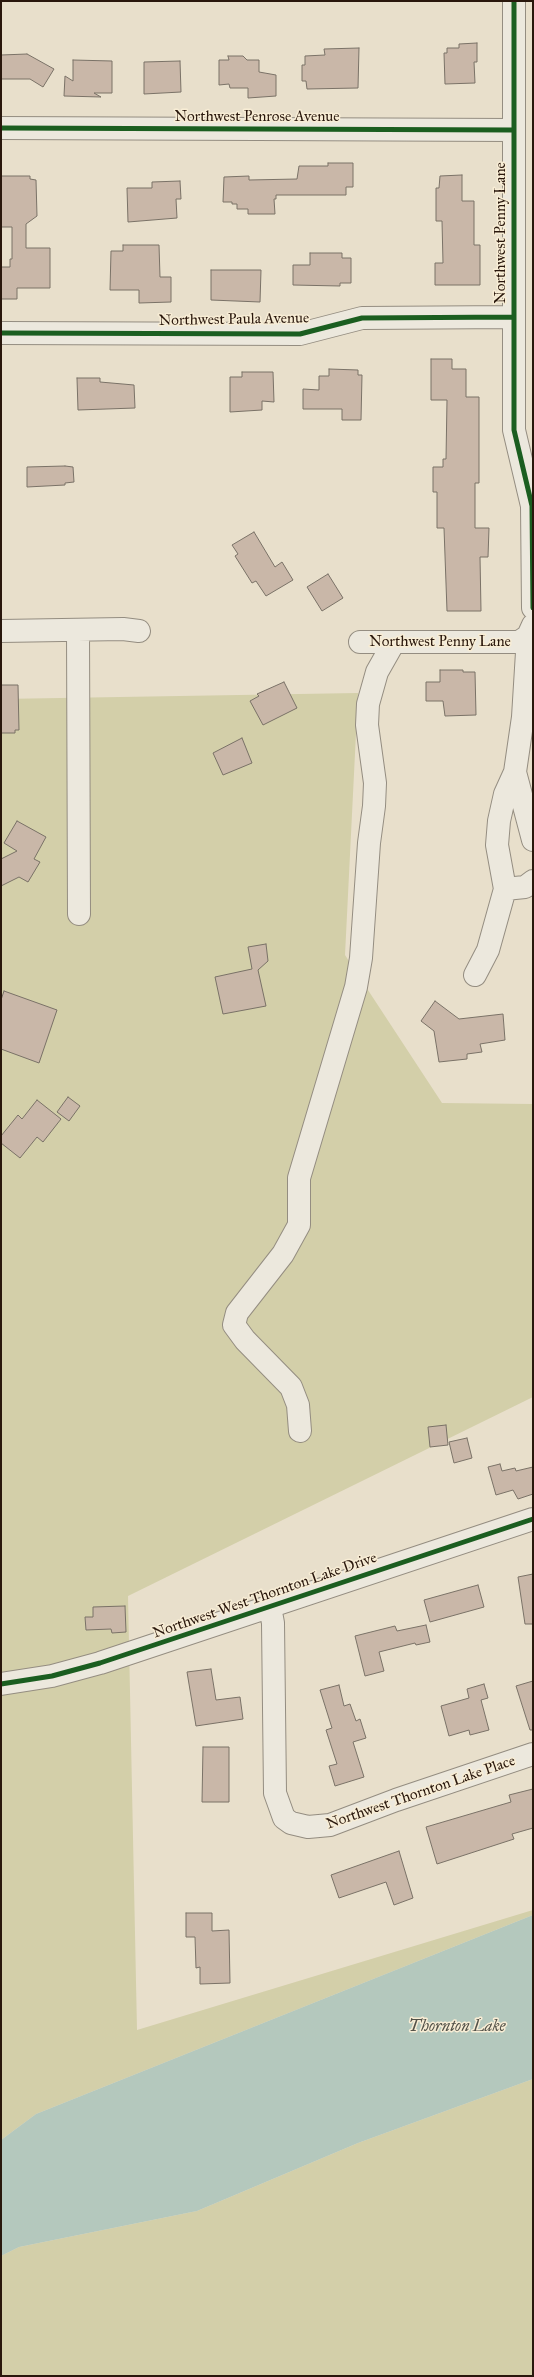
<!DOCTYPE html>
<style>
body{margin:0}
#map{position:relative;width:534px;height:2377px;overflow:hidden;background:#e8dfcb;font-family:"IM FELL Great Primer",serif}
canvas{display:block}
.frame{position:absolute;inset:0;border:2px solid #29170c;pointer-events:none}
</style>
<div id="map">
<canvas width="534" height="2377"></canvas>
<div class="frame"></div>
</div>
<script>
const context = document.querySelector('canvas').getContext('2d');
context.lineJoin = 'round';
function paint(path, color) {
  context.fillStyle = color;
  context.fill(path, 'evenodd');
}
function toPath(rows) {
  const path = new Path2D();
  for (const r of rows) {
    path.moveTo(r[0], r[1]);
    for (let i = 2; i < r.length; i += 2) path.lineTo(r[i], r[i + 1]);
  }
  return path;
}
function stroke(path, color, width, dash) {
  context.strokeStyle = color;
  context.lineWidth = width;
  context.lineCap = dash ? 'butt' : 'round';
  context.setLineDash(dash || []);
  context.stroke(path);
}
function label(font, color, halo, rows, align = 'center') {
  context.font = font + ' "IM FELL Great Primer",serif';
  context.lineWidth = 3;
  context.setLineDash([]);
  context.textBaseline = 'middle';
  context.strokeStyle = halo;
  context.fillStyle = color;
  for (const [text, x, y, turn = 0] of rows) {
    context.save();
    context.translate(x, y);
    context.rotate((+turn || 0) * Math.PI / 180);
    context.textAlign = isNaN(turn) ? turn : align;
    if (halo) context.strokeText(text, 0, 0);
    context.fillText(text, 0, 0);
    context.restore();
  }
}
paint(toPath([
 [358,693,345,955,442,1103,533,1104,533,1397,128,1596,137,2030,533,1910,533,1915,36,2114,1,2140,1,699],
 [533,2079,533,2376,1,2376,1,2256,19,2247,197,2211,358,2143]
]), '#d3cfa9');
paint(toPath([
 [533,1915,533,2079,358,2143,197,2211,19,2247,1,2256,1,2140,36,2114]
]), '#b4c8bd');
const building = toPath([
 [477,43,477,62,474,62,475,83,445,84,444,53,447,53,447,48,459,48,459,44,477,43],
 [359,48,358,88,307,89,306,81,302,81,302,65,305,65,305,56,325,55,324,49,359,48],
 [27,54,54,69,43,87,30,79,1,79,1,55,27,54],
 [228,56,243,56,247,60,259,60,259,72,276,75,276,96,248,98,248,88,230,88,229,84,219,85,219,60,229,60,228,56],
 [73,60,112,61,112,93,94,93,101,97,64,96,65,76,73,81,73,60],
 [180,61,181,92,144,94,144,62,180,61],
 [328,163,353,163,353,187,346,187,346,195,276,195,276,199,274,199,275,214,248,214,248,209,237,209,237,204,232,204,232,202,223,202,224,177,249,176,249,180,297,179,299,166,328,166,328,163],
 [462,175,462,201,474,201,474,245,480,245,480,285,435,285,435,263,443,263,442,221,436,221,436,188,439,188,440,176,462,175],
 [1,176,30,176,30,179,36,180,37,216,26,224,26,248,50,248,50,288,17,288,17,299,1,299,1,267,10,267,10,259,12,259,12,227,1,227,1,176],
 [180,181,181,199,176,199,177,218,128,222,127,188,152,188,152,182,180,181],
 [123,245,159,245,160,277,171,277,171,302,139,303,139,290,110,290,111,251,123,251,123,245],
 [310,253,342,253,342,258,351,258,351,283,340,283,340,286,293,285,293,265,310,265,310,253],
 [211,270,261,270,260,302,211,300,211,270],
 [431,359,452,359,452,369,466,369,466,397,479,397,479,483,475,483,475,528,489,528,488,557,480,557,481,611,447,611,444,528,437,528,437,492,433,492,433,467,443,467,443,459,446,459,447,400,431,400,431,359],
 [329,369,358,370,358,375,362,375,361,420,342,420,342,409,303,409,303,389,319,390,319,376,329,376,329,369],
 [242,372,273,372,274,402,262,401,262,410,230,412,230,377,242,377,242,372],
 [77,378,100,378,100,382,134,385,135,408,78,410,77,378],
 [65,466,73,467,74,482,65,483,65,485,27,487,27,467,65,466],
 [254,532,275,567,282,562,293,580,266,596,256,581,252,583,235,556,238,554,232,545,254,532],
 [328,574,343,598,322,611,307,587,328,574],
 [440,670,463,670,463,672,475,672,476,715,445,716,443,701,426,701,426,682,440,682,440,670],
 [284,682,297,708,263,725,250,701,259,696,257,694,284,682],
 [1,685,18,685,19,730,15,730,15,733,1,733,1,685],
 [242,738,252,763,223,775,213,753,242,738],
 [17,821,46,837,34,859,40,862,28,882,19,877,1,886,1,859,17,851,4,843,17,821],
 [266,944,268,961,258,970,266,1006,223,1014,215,977,252,969,248,947,266,944],
 [4,991,57,1010,39,1063,1,1049,1,1000,4,991],
 [435,1001,459,1019,503,1014,505,1040,480,1044,482,1052,467,1054,467,1059,439,1062,434,1031,421,1021,435,1001],
 [68,1097,80,1106,69,1121,57,1112,68,1097],
 [37,1100,61,1119,43,1142,37,1137,20,1158,1,1143,1,1136,18,1115,22,1119,37,1100],
 [446,1425,448,1445,430,1447,428,1427,446,1425],
 [467,1438,472,1458,454,1463,449,1442,467,1438],
 [500,1464,502,1471,515,1468,516,1471,533,1467,533,1494,518,1499,513,1490,496,1495,488,1467,500,1464],
 [533,1574,533,1624,525,1624,518,1577,533,1574],
 [478,1585,484,1607,430,1622,424,1600,478,1585],
 [125,1606,126,1632,112,1633,111,1629,86,1630,85,1617,93,1617,93,1607,125,1606],
 [426,1625,430,1642,416,1645,415,1643,379,1652,384,1671,365,1676,355,1636,395,1626,397,1631,426,1625],
 [211,1669,216,1700,240,1697,243,1719,196,1726,187,1672,211,1669],
 [533,1681,533,1730,530,1730,516,1686,533,1681],
 [484,1684,488,1698,481,1700,489,1730,470,1735,469,1730,449,1736,441,1706,469,1698,467,1689,484,1684],
 [339,1685,344,1706,350,1704,356,1721,360,1719,366,1738,353,1742,364,1777,335,1786,329,1766,337,1764,326,1730,332,1728,320,1690,339,1685],
 [203,1747,229,1747,229,1802,202,1802,203,1747],
 [533,1789,533,1828,512,1834,514,1839,437,1864,426,1827,511,1802,509,1795,533,1789],
 [399,1851,413,1898,394,1905,386,1882,339,1898,331,1875,399,1851],
 [186,1913,212,1913,212,1931,229,1930,230,1983,200,1984,200,1967,196,1968,195,1937,186,1937,186,1913]
]);
paint(building, '#c9b7a8');
stroke(building, '#7a7267', 1);
const minor = toPath([
 [514,1,514,430,532,506,533,608],
 [1,128,513,130],
 [1,333,300,334,362,318,513,317],
 [1,631,123,629,139,631],
 [78,631,79,914],
 [360,642,519,642,528,636,533,625],
 [515,772,533,840],
 [505,889,525,887,533,881],
 [475,975,488,950,505,889,497,845,499,821,505,794,515,772,523,717,528,636],
 [300,1431,298,1405,291,1387,245,1340,234,1325,237,1313,283,1254,299,1225,299,1178,356,987,361,958,369,843,374,806,375,783,367,725,368,704,377,672,394,642],
 [270,1607,273,1623,275,1793,284,1818,291,1823,308,1827,330,1825,396,1800,533,1754],
 [1,1684,52,1676,100,1663,533,1519]
]);
stroke(minor, '#948d81', 24);
stroke(minor, '#ece8dd', 22);
stroke(toPath([
 [514,1,514,430,532,506,533,608],
 [1,128,513,130],
 [1,333,300,334,362,318,513,317],
 [1,1684,52,1676,100,1663,533,1519]
]), '#1b5e20', 5);
label('15px', '#29170c', '#f8edd5', [
 ["Northwest Penrose Avenue",257,117],
 ["Northwest Penny Lane",501,233,-90],
 ["Northwest Paula Avenue",234,320,-1],
 ["Northwest Penny Lane",440,642],
 ["Northwest West Thornton Lake Drive",265,1596,-19],
 ["Northwest Thornton Lake Place",421,1793,-19]
]);
label('italic 16px', '#525148', '#f8edd5', [
 ["Thornton Lake",457,2027]
]);
</script>
